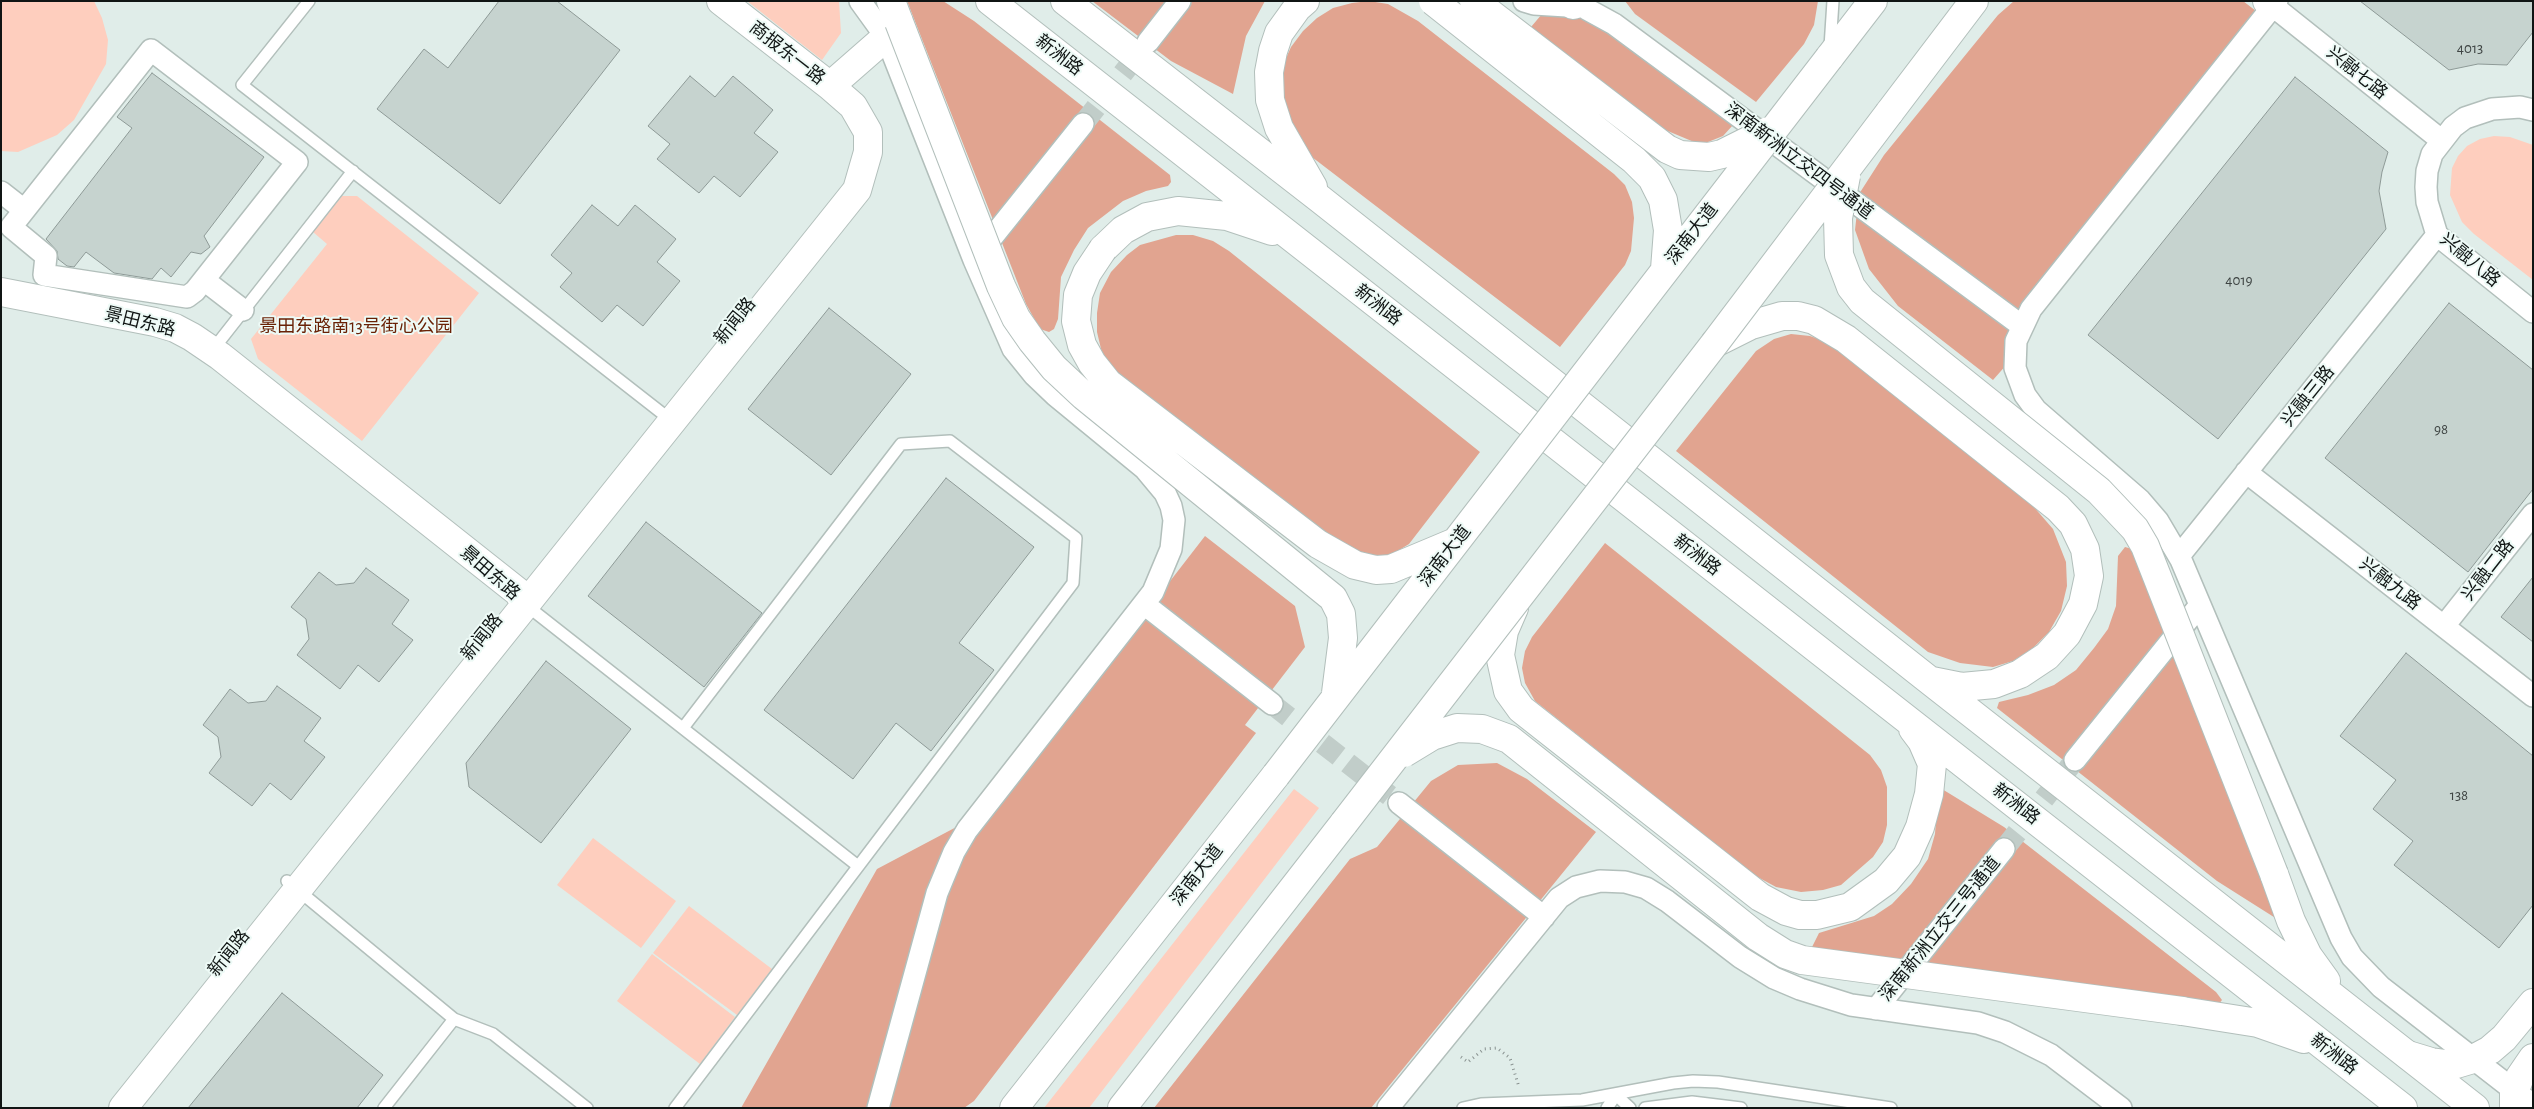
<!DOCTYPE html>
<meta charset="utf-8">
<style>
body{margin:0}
#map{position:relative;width:2534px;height:1109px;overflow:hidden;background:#e0ede9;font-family:"Alegreya Sans",sans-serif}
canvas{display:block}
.frame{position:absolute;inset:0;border:2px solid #101514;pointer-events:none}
</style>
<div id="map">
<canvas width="2534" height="1109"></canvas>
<div class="frame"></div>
</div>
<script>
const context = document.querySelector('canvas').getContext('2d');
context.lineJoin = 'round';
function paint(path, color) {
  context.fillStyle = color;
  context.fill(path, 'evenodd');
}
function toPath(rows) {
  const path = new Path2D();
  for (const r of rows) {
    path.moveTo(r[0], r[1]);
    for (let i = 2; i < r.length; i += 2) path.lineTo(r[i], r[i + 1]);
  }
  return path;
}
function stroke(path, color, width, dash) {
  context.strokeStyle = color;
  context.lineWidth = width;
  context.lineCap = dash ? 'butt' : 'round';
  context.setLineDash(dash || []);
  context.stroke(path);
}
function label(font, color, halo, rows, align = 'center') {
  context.font = font + ' "Alegreya Sans","Noto Sans SC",sans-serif';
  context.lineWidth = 4;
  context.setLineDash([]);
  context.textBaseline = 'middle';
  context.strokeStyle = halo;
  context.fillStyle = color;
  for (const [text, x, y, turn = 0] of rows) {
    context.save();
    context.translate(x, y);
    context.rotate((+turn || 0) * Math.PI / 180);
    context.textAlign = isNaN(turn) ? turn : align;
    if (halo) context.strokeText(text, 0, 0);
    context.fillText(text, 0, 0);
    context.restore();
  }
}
paint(toPath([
 [1,1,94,1,102,18,108,40,106,64,74,120,57,135,18,152,1,151],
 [747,1,839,1,841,33,822,60],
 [2494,136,2510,137,2533,145,2533,280,2474,234,2462,222,2450,195,2452,168,2458,156,2467,146,2480,139],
 [342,196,357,196,479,293,362,441,258,359,251,339,327,244,313,232],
 [1294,789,1319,808,1089,1108,1044,1108],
 [593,838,676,901,641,948,557,885],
 [689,906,772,969,737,1015,653,953],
 [652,954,735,1017,700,1064,617,1001]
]), '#fecebe');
paint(toPath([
 [907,1,943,1,974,21,1170,175,1171,182,1168,186,1146,191,1123,201,1088,228,1074,250,1061,277,1058,319,1054,329,1049,332,1040,329,1026,304],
 [1092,1,1265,1,1246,36,1233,94,1171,61],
 [1369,1,1388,4,1418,21,1614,174,1625,185,1632,202,1634,218,1631,251,1625,265,1560,347,1308,154,1279,103,1283,65,1291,47,1303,31,1317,18,1333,8,1352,3],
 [1625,1,1818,1,1814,25,1804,44,1756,102,1635,14],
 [2014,1,2243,1,2256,11,2033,298,2008,363,1993,380,1898,306,1869,269,1855,230,1859,194,1884,155,1998,15],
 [1565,9,1616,34,1733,125,1723,136,1708,142,1694,142,1663,129,1531,27,1542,14],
 [1176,235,1193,235,1213,241,1229,251,1480,452,1409,544,1396,552,1380,557,1337,547,1113,369,1102,353,1097,332,1097,313,1100,293,1111,272,1127,255,1140,245],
 [1791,334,1810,336,1827,342,2033,506,2053,529,2066,562,2067,586,2061,611,2049,632,2033,648,2013,661,1993,667,1960,663,1928,652,1676,451,1756,351,1774,339],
 [1205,536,1295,606,1305,647,1245,725,1256,733,974,1101,964,1108,741,1108,877,869,996,806],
 [1605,543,1870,755,1881,770,1887,787,1887,825,1883,842,1873,857,1841,885,1823,890,1801,892,1776,887,1754,875,1535,701,1525,683,1522,668,1525,651,1532,637],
 [2125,547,2139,551,2277,919,2217,881,1997,708,1999,702,2028,695,2054,685,2076,670,2094,648,2108,629,2116,606,2118,556],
 [1497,763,1527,779,1596,832,1371,1108,1154,1108,1350,859,1377,847,1431,781,1458,765],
 [1942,789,2004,827,2216,992,2222,1000,2218,1005,1815,955,1812,947,1819,933,1874,916,1892,904,1911,884,1928,859,1935,834,1937,805]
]), '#e1a490');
const building = toPath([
 [499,1,557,1,620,50,500,204,377,109,424,49,448,68,499,1],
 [2360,1,2533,1,2533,32,2507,65,2478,64,2449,70,2360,1],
 [152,73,264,157,204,236,210,247,201,254,191,252,171,277,161,268,152,279,114,273,86,252,74,267,67,266,58,259,57,251,46,239,132,128,117,117,152,73],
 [690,76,715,97,733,76,773,110,754,133,778,152,740,197,714,176,699,193,657,159,670,144,648,126,690,76],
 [2295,77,2388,152,2382,172,2379,191,2386,229,2218,439,2088,335,2295,77],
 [592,205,618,226,635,205,676,239,657,262,680,281,643,326,617,305,602,322,560,287,572,273,551,255,592,205],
 [2449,303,2533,370,2533,489,2468,572,2325,458,2449,303],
 [829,308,911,374,831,475,748,409,829,308],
 [946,478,1034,547,959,643,994,670,931,751,896,723,853,779,764,710,946,478],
 [646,522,762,613,704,687,588,596,646,522],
 [366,568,409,600,392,624,413,640,379,682,358,665,340,689,297,655,309,639,306,619,291,607,319,572,336,585,354,583,366,568],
 [2533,577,2533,642,2501,617,2533,577],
 [2406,653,2533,756,2533,905,2499,948,2394,865,2413,841,2373,809,2396,780,2340,736,2406,653],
 [546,661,631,729,541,843,469,787,466,763,546,661],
 [277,686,321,718,304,741,325,757,291,800,270,783,252,806,209,773,221,757,218,737,203,725,230,689,248,703,266,701,277,686],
 [282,993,383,1075,357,1108,188,1108,282,993]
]);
paint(building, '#c6d3cf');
stroke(building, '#8e9a97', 1);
stroke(toPath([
 [1083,124,1146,44],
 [1272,704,1399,803],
 [2004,849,2075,760]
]), '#c1cdc9', 21, [21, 11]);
const lane = toPath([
 [309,1,242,85,672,421],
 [1830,47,1833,1],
 [211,352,353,171],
 [526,605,858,866],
 [287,881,454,1019,493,1034,587,1108],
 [384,1108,454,1019],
 [675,1108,1073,583,1076,538,950,441,901,444,683,728],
 [1463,1108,1481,1104,1582,1100,1673,1083,1693,1081,1718,1082,1891,1108],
 [1607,1108,1616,1095,1630,1108],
 [1645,1108,1692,1102,1741,1108]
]);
const street = toPath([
 [860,1,886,37,974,260,1013,349,1034,375,1056,396,1145,469,1165,493,1171,506,1174,520,1171,549,1153,592,967,830,954,852,937,893,878,1108],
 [1524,1,1534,4,1583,7,1614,24,2022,326],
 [2277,1,2031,309,2016,341,2015,368,2025,395,2036,410,2140,500,2158,521,2181,560,2341,938,2352,957,2381,987,2533,1105],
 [2273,6,2441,140],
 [1148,42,1180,1],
 [151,50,297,162,195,291,187,297,44,275,46,256,11,227,151,50],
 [2533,110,2520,107,2492,109,2465,118,2453,127,2432,154,2427,171,2426,187,2427,202,2437,235,2533,312],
 [1,192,24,210],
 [978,255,1083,124],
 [204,280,243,310],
 [2246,472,2533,696],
 [2179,556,2437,235],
 [1144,604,1272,704],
 [2444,626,2533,514],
 [2075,760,2200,605],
 [1399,803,1544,917],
 [1876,1009,2004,849],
 [1388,1108,1559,898,1576,887,1600,881,1625,882,1646,888,1667,901,1740,957,1774,978,1800,989,1851,1005,1978,1023,2005,1032,2051,1055,2121,1108]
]);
const secondary = toPath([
 [721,1,830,86],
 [1,292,155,322,175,328,192,337,220,356,518,592,526,605],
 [2408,1055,2431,1062,2453,1065,2473,1059,2490,1050,2504,1038,2533,1003],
 [123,1108,857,190,868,152,868,132,853,106,830,86,886,37],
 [2514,1108,2514,1092,2520,1077,2533,1058]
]);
const primary = toPath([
 [891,1,899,22],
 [990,1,2403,1108],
 [1065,1,1320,199,1929,680,2475,1108],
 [1305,1,1297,8,1279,33,1273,51,1269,72,1270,100,1279,128,1313,187],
 [2267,1,2273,6],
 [1573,5,1576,1],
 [1829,58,1873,1],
 [1889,113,1974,1],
 [1103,249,1123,230,1147,217,1178,211,1227,216,1272,231],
 [1715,343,1751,325,1782,316,1798,316,1814,320,1846,339,2058,508,2073,524,2085,549,2089,576,2083,604,2067,634,2047,656,2020,674,1994,684,1962,687,1932,681],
 [1514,608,1504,631,1500,655,1508,691,1521,709,1760,897,1786,911,1800,915,1817,915,1850,907,1886,881,1907,856,1920,827,1929,794,1932,764,1922,741,1913,729],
 [2274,874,2291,921,2308,956,2326,981],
 [2182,1011,2258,1023,2304,1039],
 [1014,1108,1276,775],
 [1122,1108,1344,823]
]);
stroke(lane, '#b2bfbb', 14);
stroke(street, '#b2bfbb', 24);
stroke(secondary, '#b2bfbb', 30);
stroke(primary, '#b2bfbb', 30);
stroke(toPath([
 [1461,1057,1468,1062,1484,1049,1497,1048,1510,1058,1519,1087]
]), '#899290', 3, [1, 4]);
stroke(lane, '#fff', 11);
stroke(street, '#fff', 21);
stroke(secondary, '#fff', 28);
stroke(primary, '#fff', 28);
const primaryBridge = toPath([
 [1433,1,1634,160,1652,178,1663,200,1668,230,1665,269],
 [1474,1,1667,149,1680,155,1709,157,1722,154,1768,131],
 [899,22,1001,286,1016,318,1032,341,1054,368,1084,396,1333,598,1341,614,1343,638,1336,693],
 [1846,176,1838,218,1839,255,1851,287,1862,301,2099,491,2135,529,2145,546,2274,874],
 [1103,249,1087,273,1078,295,1076,321,1082,345,1092,363,1108,383,1318,544,1355,565,1376,570,1391,569,1453,543],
 [1404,753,1432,736,1457,728,1482,729,1509,739,1758,937,1785,954,1802,960,2182,1011],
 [1276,775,1829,58],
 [1344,823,1715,343,1889,113]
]);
stroke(primaryBridge, '#b2bfbb', 30, []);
stroke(primaryBridge, '#fff', 28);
label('15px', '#3e4443', null, [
 ["4013",2470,48],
 ["4019",2239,280],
 ["98",2441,429],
 ["138",2459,795]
]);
label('18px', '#101514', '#edfaf6', [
 ["商报东一路",787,53,38],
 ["新洲路",1059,55,38],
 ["兴融七路",2357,73,39],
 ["深南新洲立交四号通道",1799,161,37],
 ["深南大道",1692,234,-52],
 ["兴融八路",2470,260,40],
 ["新洲路",1378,305,38],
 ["新闻路",735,321,-51],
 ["景田东路",140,322,14],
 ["兴融三路",2308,396,-51],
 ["新洲路",1697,555,38],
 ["深南大道",1445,556,-52],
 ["兴融二路",2488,570,-52],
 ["景田东路",490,573,41],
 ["兴融九路",2390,584,38],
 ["新闻路",482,637,-51],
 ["新洲路",2016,804,38],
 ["深南大道",1197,875,-52],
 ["深南新洲立交三号通道",1940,929,-51],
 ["新闻路",229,953,-51],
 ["新洲路",2334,1054,38]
]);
label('18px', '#692105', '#edfaf6', [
 ["景田东路南13号街心公园",356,327]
]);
</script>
